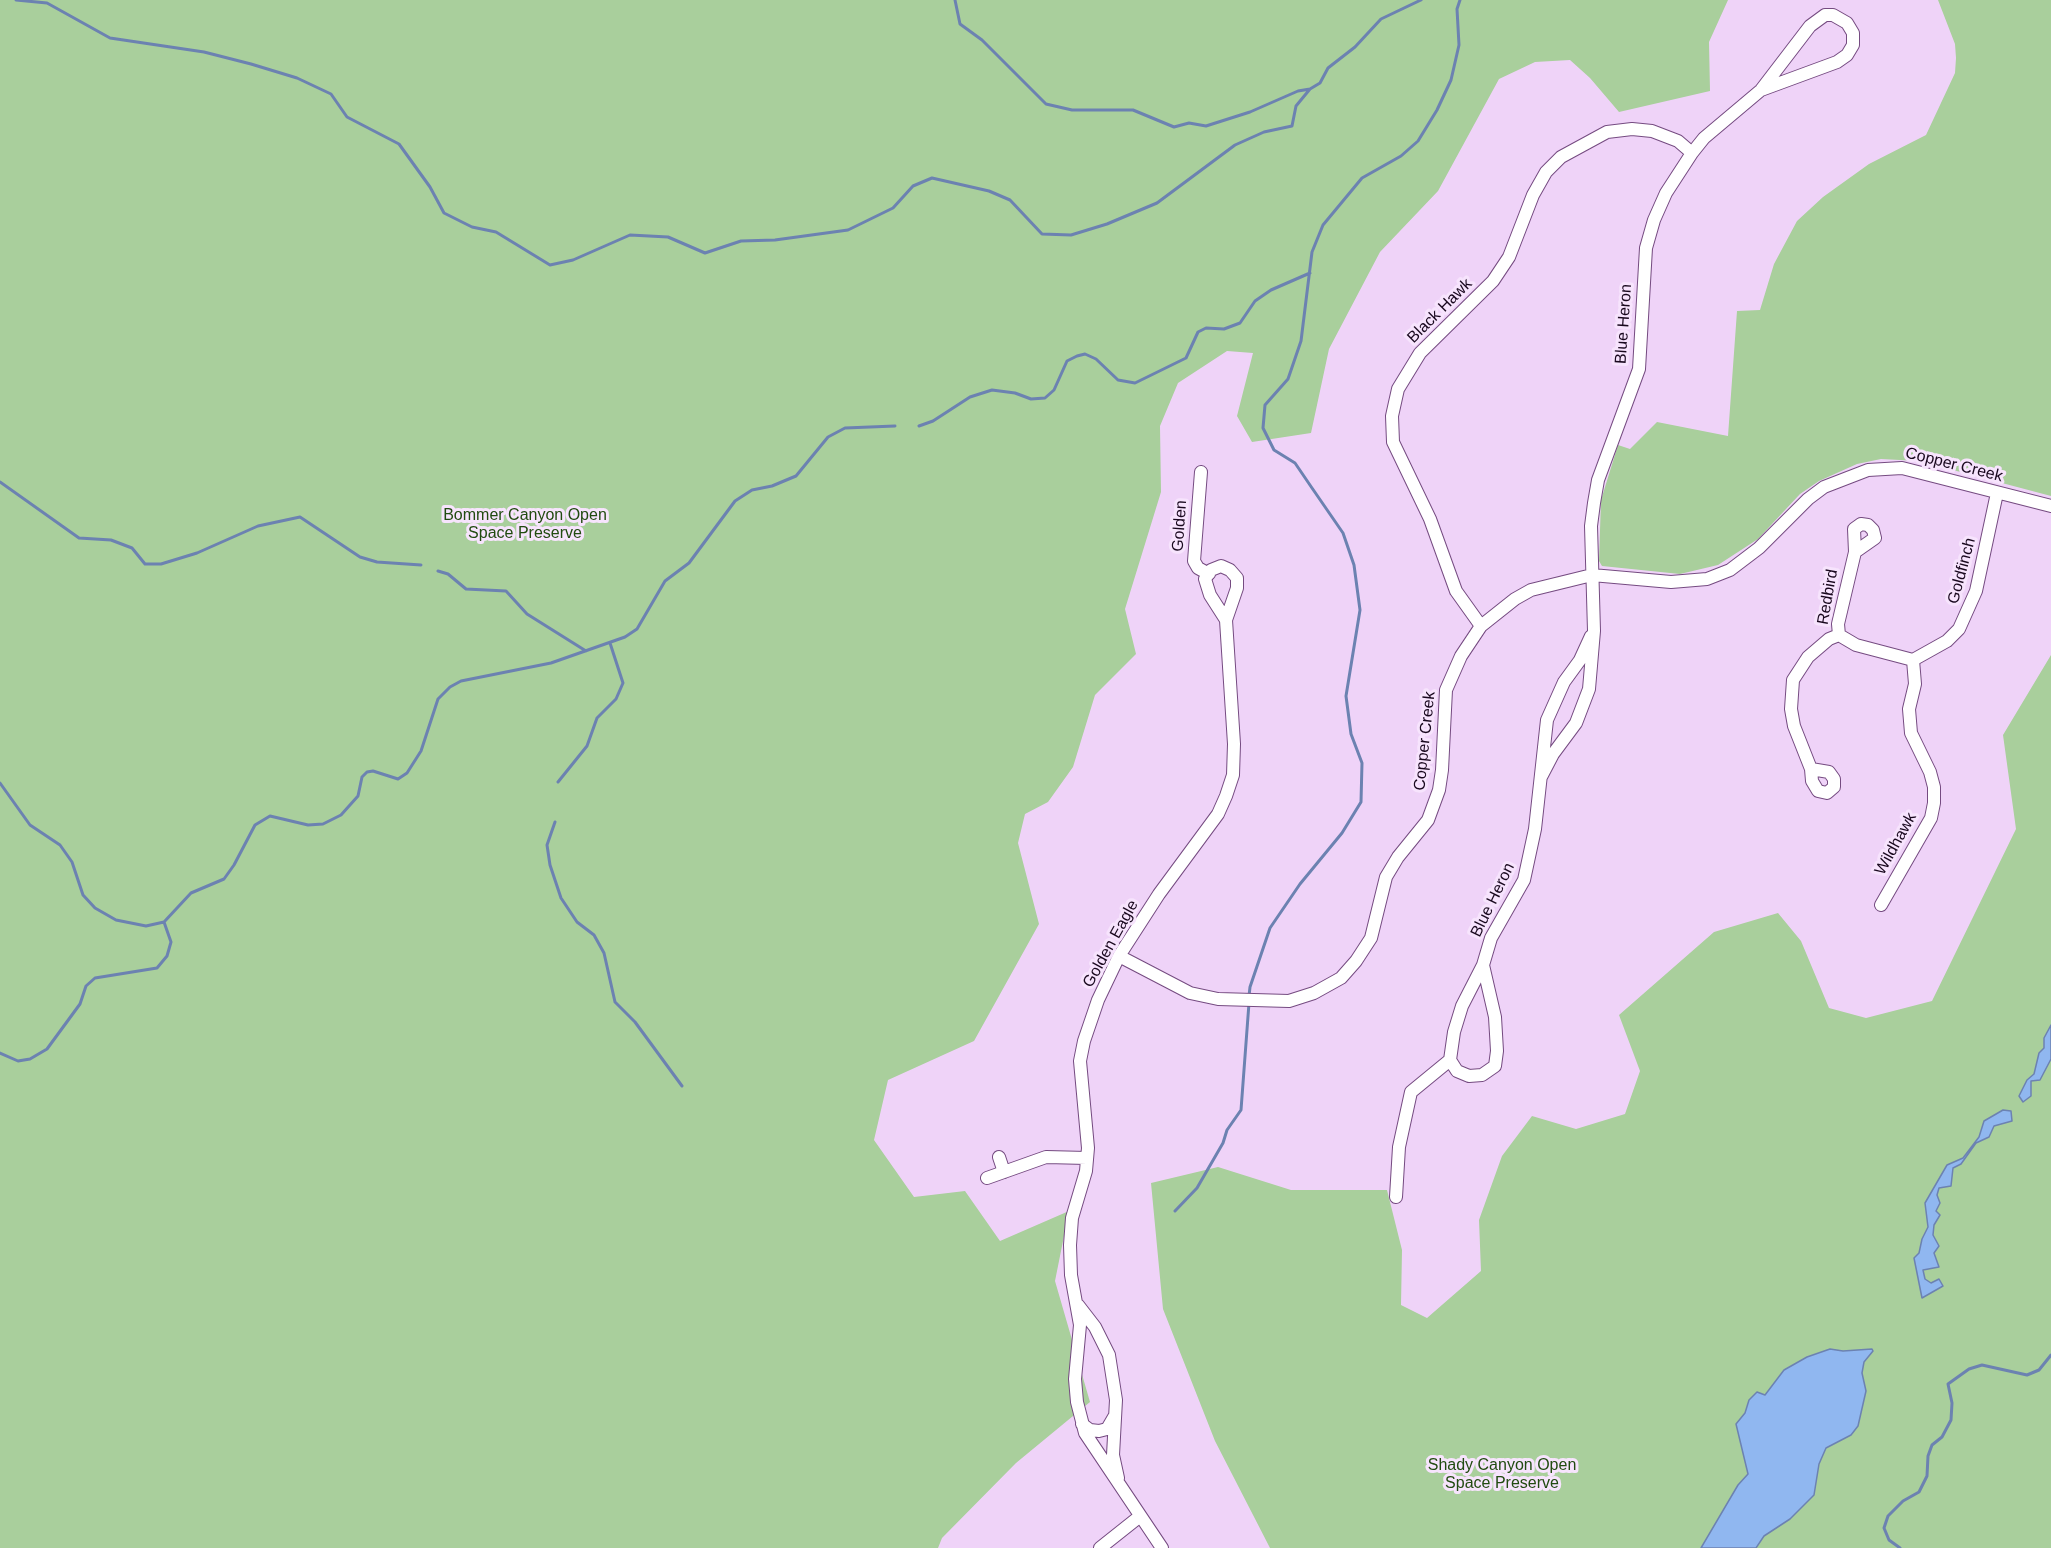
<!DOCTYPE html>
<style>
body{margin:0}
canvas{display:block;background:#efd3f8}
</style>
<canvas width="2051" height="1548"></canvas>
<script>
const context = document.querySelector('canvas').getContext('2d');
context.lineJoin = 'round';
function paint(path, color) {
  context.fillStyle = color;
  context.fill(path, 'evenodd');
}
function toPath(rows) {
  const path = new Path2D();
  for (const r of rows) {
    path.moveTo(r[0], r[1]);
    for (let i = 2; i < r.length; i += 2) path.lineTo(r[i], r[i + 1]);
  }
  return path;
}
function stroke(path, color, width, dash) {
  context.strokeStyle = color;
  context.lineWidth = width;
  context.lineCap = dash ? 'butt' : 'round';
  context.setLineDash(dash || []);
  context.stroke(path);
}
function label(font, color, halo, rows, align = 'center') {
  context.font = font + ' Helvetica,sans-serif';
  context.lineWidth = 6;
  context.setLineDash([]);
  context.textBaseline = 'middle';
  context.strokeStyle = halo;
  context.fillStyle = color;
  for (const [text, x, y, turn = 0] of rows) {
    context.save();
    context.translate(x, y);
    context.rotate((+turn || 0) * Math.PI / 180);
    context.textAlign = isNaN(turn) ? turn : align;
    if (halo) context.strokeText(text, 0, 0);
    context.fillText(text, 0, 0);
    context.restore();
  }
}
paint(toPath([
 [0,0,1728,0,1709,42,1710,91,1619,112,1590,78,1570,60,1535,62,1499,79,1438,191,1380,252,1329,349,1311,433,1252,442,1237,416,1253,353,1227,351,1178,383,1160,426,1161,492,1125,609,1136,654,1095,695,1073,767,1048,802,1025,814,1018,843,1039,924,974,1041,888,1080,874,1140,914,1197,965,1191,1000,1241,1069,1211,1055,1281,1090,1402,1016,1463,942,1538,938,1548,0,1548],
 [1938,0,2051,0,2051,496,1919,461,1881,459,1857,464,1819,481,1800,494,1758,539,1718,565,1680,574,1602,566,1599,561,1601,500,1618,445,1630,449,1657,422,1728,436,1737,311,1760,310,1774,264,1797,221,1823,197,1869,164,1926,135,1955,73,1956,58,1955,44],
 [2051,655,2051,1548,1270,1548,1215,1441,1163,1309,1151,1183,1218,1167,1291,1190,1387,1190,1402,1250,1401,1305,1427,1318,1481,1271,1479,1220,1502,1156,1532,1116,1576,1129,1625,1114,1640,1071,1619,1015,1714,932,1778,913,1801,941,1829,1008,1866,1018,1932,1001,2016,829,2003,735]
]), '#a9cf9c');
const water = toPath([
 [2051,1025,2051,1059,2040,1080,2031,1081,2031,1096,2023,1102,2019,1096,2027,1080,2034,1074,2039,1053,2044,1048,2044,1038,2051,1025],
 [2003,1110,2011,1111,2012,1121,1994,1126,1989,1137,1976,1143,1961,1164,1953,1168,1951,1186,1939,1188,1937,1195,1940,1203,1936,1211,1940,1215,1934,1225,1933,1235,1939,1246,1934,1253,1939,1267,1923,1270,1925,1279,1931,1283,1939,1279,1943,1286,1922,1298,1914,1258,1919,1253,1922,1239,1928,1227,1925,1203,1947,1165,1963,1158,1979,1137,1984,1121,2003,1110],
 [1830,1349,1843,1351,1872,1349,1873,1351,1864,1362,1862,1373,1866,1391,1858,1426,1851,1435,1826,1448,1819,1464,1814,1495,1790,1519,1764,1536,1756,1548,1701,1548,1738,1485,1748,1474,1736,1424,1745,1413,1749,1400,1757,1392,1765,1395,1784,1370,1807,1357,1830,1349]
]);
paint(water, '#90b7f0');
stroke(water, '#6c82b1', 1.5);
stroke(toPath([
 [16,0,47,3,110,38,204,52,251,64,297,78,331,94,347,117,399,144,430,187,444,213,472,227,496,232,550,265,573,260,630,235,668,237,705,253,741,241,775,240,848,230,893,208,913,186,932,178,989,191,1010,200,1042,234,1071,235,1107,224,1157,203,1235,145,1264,132,1292,126,1296,106,1310,89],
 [955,0,960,24,982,40,1046,104,1072,110,1133,110,1174,127,1189,123,1206,126,1250,112,1298,91,1310,89,1320,83,1328,68,1355,47,1381,19,1421,0],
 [919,426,933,421,970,397,992,390,1015,393,1031,399,1045,398,1054,390,1067,361,1077,356,1085,354,1096,359,1118,380,1135,383,1186,358,1198,332,1206,328,1224,329,1240,323,1255,301,1271,290,1310,273],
 [0,482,79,538,111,540,132,548,145,564,161,564,197,553,258,526,300,517,360,557,377,562,421,565],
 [438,571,448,574,466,589,506,591,527,614,586,651],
 [558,782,587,746,597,718,616,699,623,683,610,643],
 [0,783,30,825,60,845,72,862,83,895,95,908,116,920,146,926,164,922,191,893,224,879,234,865,255,825,270,816,308,825,323,824,341,815,358,796,362,777,367,772,373,771,398,779,407,773,421,751,438,699,450,687,461,681,551,663,625,637,637,629,665,581,689,563,735,501,752,490,772,486,796,476,828,437,845,428,895,426],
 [555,822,547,845,550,865,561,898,577,922,594,935,604,953,615,1002,635,1022,682,1086],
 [1249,996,1250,987,1270,928,1300,884,1342,833,1361,802,1362,763,1351,734,1346,696,1360,610,1354,565,1343,533,1312,488,1295,463,1274,450,1263,428,1265,405,1288,379,1301,341,1312,252,1323,225,1362,178,1401,156,1418,141,1437,110,1451,80,1459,45,1457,9,1460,0],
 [0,1053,18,1061,30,1059,47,1049,80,1004,86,986,95,978,157,968,167,956,171,942,164,922],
 [1175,1211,1197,1188,1223,1143,1227,1130,1241,1110,1249,1003],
 [1900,1548,1889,1540,1884,1528,1888,1516,1903,1501,1919,1492,1927,1476,1928,1456,1932,1445,1942,1437,1951,1420,1952,1403,1948,1384,1969,1369,1982,1365,2027,1375,2039,1370,2051,1355]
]), '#6c82b1', 3);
const street = toPath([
 [1201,472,1194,561,1198,568,1209,574],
 [1481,626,1456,591,1430,519,1393,442,1392,416,1398,389,1420,353,1493,281,1509,257,1533,195,1546,172,1561,157,1607,132,1632,129,1652,131,1678,141,1692,153],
 [1839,635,1856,645,1913,660,1947,641,1959,629,1976,591,1997,493],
 [1839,635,1838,624,1855,552,1854,529,1861,524,1868,525,1873,530,1875,538,1855,552],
 [1811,769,1829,772,1834,779,1834,787,1827,793,1818,791,1812,781,1811,769,1794,726,1791,709,1793,680,1808,657,1829,639,1839,635],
 [1541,777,1553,754,1576,723,1589,689,1594,631,1591,526,1594,503,1598,480,1639,369,1646,248,1654,220,1666,193,1692,153,1704,138,1761,90,1810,26,1825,15,1833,15,1847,23,1853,33,1853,45,1847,55,1837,62,1761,90],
 [1881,905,1931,818,1934,803,1934,787,1930,772,1911,733,1909,709,1915,684,1913,660],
 [1119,956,1190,993,1218,999,1289,1001,1314,993,1341,978,1356,961,1371,938,1386,877,1398,857,1428,820,1439,790,1442,770,1446,690,1461,656,1481,626,1515,599,1531,590,1592,575,1671,582,1707,579,1730,570,1759,548,1808,499,1824,487,1868,470,1902,468,2051,506],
 [1483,965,1495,1017,1497,1051,1495,1066,1482,1075,1469,1076,1457,1071,1450,1060,1454,1032,1462,1006,1483,965,1491,938,1524,880,1535,829,1547,720,1564,682,1580,660,1591,636],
 [999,1157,1004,1172],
 [987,1178,1046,1157,1087,1158],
 [1396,1197,1399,1147,1411,1092,1450,1060],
 [1078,1305,1095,1327,1109,1355,1116,1400,1113,1455,1118,1478],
 [1082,1424,1090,1430,1099,1431,1107,1429,1114,1417],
 [1100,1548,1139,1517],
 [1162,1548,1085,1433,1077,1402,1075,1379,1080,1325,1071,1275,1070,1245,1072,1218,1086,1171,1088,1148,1080,1061,1084,1041,1098,1000,1119,956,1159,894,1218,814,1226,796,1233,775,1234,744,1226,620,1237,588,1237,578,1230,570,1221,566,1211,570,1205,579,1210,595,1226,620]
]);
stroke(street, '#754b81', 14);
stroke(street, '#fff', 12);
label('16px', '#19081e', '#f7e4fd', [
 ["Black Hawk",1440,311,-45],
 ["Blue Heron",1624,324,-86],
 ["Copper Creek",1954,465,14],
 ["Golden",1180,526,-86],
 ["Goldfinch",1962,571,-75],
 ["Redbird",1828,597,-80],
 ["Copper Creek",1425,741,-84],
 ["Wildhawk",1896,844,-61],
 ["Blue Heron",1493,900,-64],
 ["Golden Eagle",1111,944,-61]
]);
label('16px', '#214b10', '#f7e4fd', [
 ["Bommer Canyon Open",525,516],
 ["Space Preserve",525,534],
 ["Shady Canyon Open",1502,1466],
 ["Space Preserve",1502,1484]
]);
</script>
